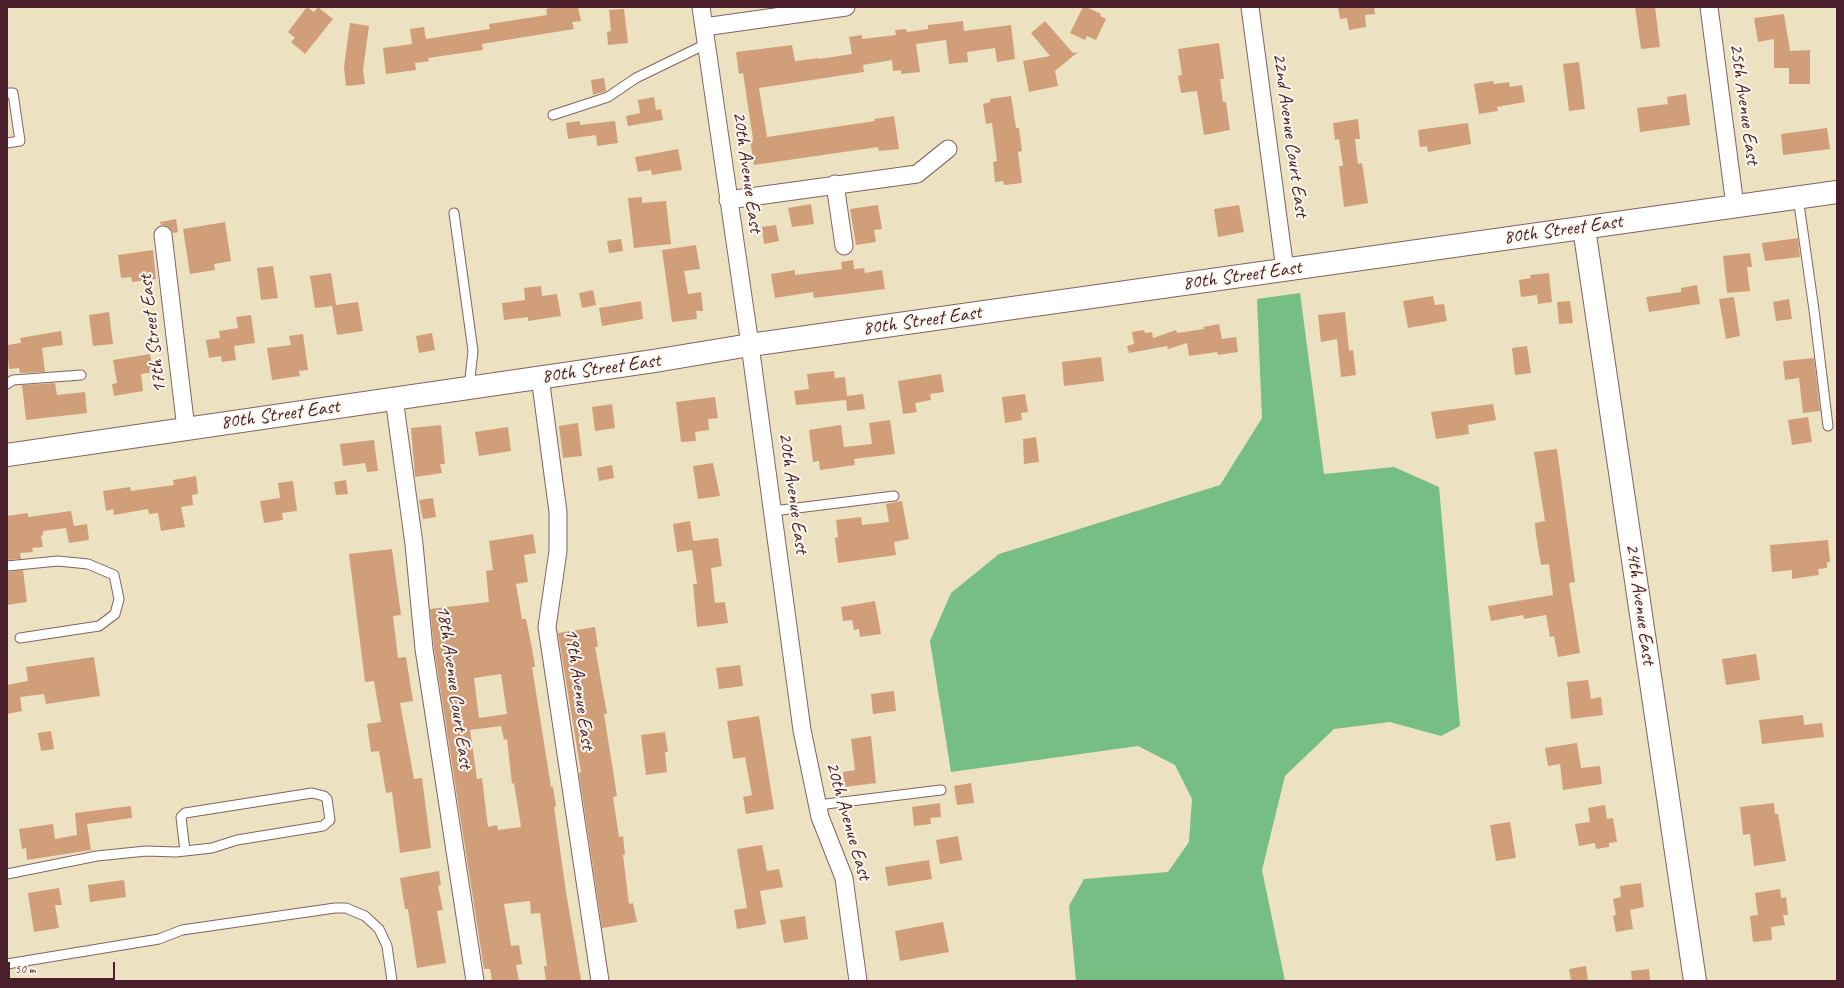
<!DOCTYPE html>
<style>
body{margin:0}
#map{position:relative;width:1844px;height:988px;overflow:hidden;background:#ece2c1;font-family:Caveat,sans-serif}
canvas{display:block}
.frame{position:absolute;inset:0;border:8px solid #4a1f2b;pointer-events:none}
.scale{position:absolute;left:8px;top:962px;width:107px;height:18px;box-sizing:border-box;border:2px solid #4a1f2b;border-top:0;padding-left:5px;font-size:12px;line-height:14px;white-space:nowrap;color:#4a1f2b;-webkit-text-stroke:3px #fbf7ec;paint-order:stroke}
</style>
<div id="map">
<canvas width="1844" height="988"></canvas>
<div class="frame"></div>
<div class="scale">50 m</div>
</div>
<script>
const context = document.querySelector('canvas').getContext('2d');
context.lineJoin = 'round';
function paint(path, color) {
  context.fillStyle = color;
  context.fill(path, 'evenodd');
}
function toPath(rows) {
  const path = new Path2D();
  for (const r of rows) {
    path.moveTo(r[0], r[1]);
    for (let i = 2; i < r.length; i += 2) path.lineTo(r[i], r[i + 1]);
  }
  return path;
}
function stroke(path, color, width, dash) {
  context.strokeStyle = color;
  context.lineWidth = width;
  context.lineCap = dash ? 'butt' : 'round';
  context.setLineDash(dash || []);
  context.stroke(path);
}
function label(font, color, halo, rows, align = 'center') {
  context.font = font + ' Caveat,sans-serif';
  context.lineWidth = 4;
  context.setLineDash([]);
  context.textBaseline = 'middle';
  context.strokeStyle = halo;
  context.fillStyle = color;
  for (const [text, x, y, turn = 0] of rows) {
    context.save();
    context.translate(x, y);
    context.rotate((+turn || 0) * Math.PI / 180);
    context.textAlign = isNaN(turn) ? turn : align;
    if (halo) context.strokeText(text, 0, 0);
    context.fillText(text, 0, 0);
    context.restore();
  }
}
paint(toPath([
 [1300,293,1324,474,1394,467,1439,487,1460,726,1441,736,1390,722,1334,729,1285,776,1262,870,1285,981,1076,981,1069,906,1084,879,1168,872,1189,842,1192,799,1175,765,1138,746,951,772,930,641,951,593,999,554,1220,485,1262,418,1257,299]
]), '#76be83');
paint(toPath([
 [307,7,314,12,318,7,333,19,305,54,291,42,295,38,288,32],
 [554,7,578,7,581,21,572,22,574,29,482,44,483,50,428,58,429,61,415,63,416,70,386,74,383,48,412,44,410,29,424,27,426,39,490,29,489,24,547,15,546,9],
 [1083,7,1086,7,1101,14,1100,16,1106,19,1096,40,1087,36,1085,40,1070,33],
 [1338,7,1374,7,1375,14,1365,15,1366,27,1349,30,1347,18,1340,19],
 [1635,7,1655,7,1660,47,1641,49],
 [624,9,628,43,608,45,607,32,611,31,609,10],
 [1784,14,1790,51,1810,50,1810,84,1789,84,1789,68,1774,68,1774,39,1758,42,1754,18],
 [963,21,964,31,1011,25,1015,59,997,62,995,48,967,52,968,62,949,64,946,40,916,44,920,72,901,74,901,70,893,71,892,60,863,65,864,72,759,88,767,137,875,121,874,119,894,116,899,149,879,151,878,147,754,165,750,140,753,139,743,73,739,74,736,52,792,45,795,61,819,58,819,59,852,54,849,37,862,35,862,39,896,35,895,30,906,29,907,32,928,29,928,25],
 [1045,21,1073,53,1078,52,1055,71,1058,86,1029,92,1023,61,1050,56,1031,33],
 [350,23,369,26,363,70,365,84,346,86,344,67],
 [1219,43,1224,79,1220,79,1223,102,1226,102,1230,130,1204,135,1197,91,1181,93,1178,76,1182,75,1178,49],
 [1579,62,1585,109,1569,111,1563,64],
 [604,78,606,91,593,95,591,80],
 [1493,81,1494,84,1509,82,1510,87,1522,85,1525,102,1497,107,1498,111,1479,114,1474,84],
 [1686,94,1690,125,1640,132,1637,108,1668,104,1667,97],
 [1011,96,1016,128,1019,128,1022,151,1018,152,1022,183,1004,185,1003,181,995,182,993,162,997,161,992,123,986,124,983,104,990,102,990,99],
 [654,97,656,110,661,109,663,120,628,126,626,116,640,113,638,100],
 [1358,119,1360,139,1355,139,1358,164,1362,163,1368,203,1344,207,1339,166,1343,166,1339,139,1335,140,1333,123],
 [580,121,580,125,615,121,618,143,597,146,596,135,568,139,566,123],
 [1468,123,1471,144,1428,152,1427,146,1420,147,1418,130],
 [1827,128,1830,149,1783,155,1781,134],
 [678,149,682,170,652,175,651,170,638,172,635,157],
 [642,197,642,203,666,201,671,244,634,248,628,198],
 [811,204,814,224,792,227,788,208],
 [878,205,882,229,874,230,876,242,856,245,850,209],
 [1239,205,1244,232,1218,237,1214,209],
 [176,219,178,232,173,233,167,226,161,225,160,222],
 [225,222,231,261,214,264,215,270,190,274,183,229],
 [776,225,779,241,764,244,762,227],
 [1798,238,1800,257,1765,261,1762,243],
 [621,239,623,251,609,253,607,241],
 [696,245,700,269,684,271,688,294,701,292,703,311,696,311,697,319,672,322,662,250],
 [153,250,156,279,132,282,131,277,121,278,118,255],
 [1750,253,1752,267,1747,267,1750,291,1727,293,1723,256],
 [853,260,854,269,864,268,865,273,882,270,885,289,814,298,813,292,775,298,771,274,795,270,795,275,842,269,841,262],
 [273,266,278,298,261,300,257,268],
 [331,273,336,305,358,302,363,331,337,335,332,306,315,308,310,276],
 [1549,273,1552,302,1538,304,1537,295,1521,297,1519,280,1531,278,1530,275],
 [1697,285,1700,304,1649,312,1646,297,1681,292,1681,288],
 [541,286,542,296,557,294,561,316,528,321,528,317,504,320,502,303,525,300,524,288],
 [593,290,596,305,582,308,579,293],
 [1433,296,1435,305,1444,304,1447,321,1408,328,1403,301],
 [1734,297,1740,336,1726,339,1719,299],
 [1789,299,1792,319,1776,321,1773,302],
 [641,301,643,319,602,326,599,308],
 [1570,301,1573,323,1559,324,1557,302],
 [109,312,113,344,93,346,89,315],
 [1345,312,1349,351,1353,350,1356,375,1341,377,1337,339,1321,342,1318,315],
 [251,315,255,343,234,346,236,360,222,362,221,356,209,358,206,340,220,338,219,331,238,328,236,317],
 [1219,324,1222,339,1236,337,1238,352,1218,355,1217,352,1189,356,1187,343,1168,349,1167,346,1129,353,1127,346,1134,344,1132,332,1144,330,1145,333,1152,332,1153,338,1176,330,1177,333,1204,329,1203,327],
 [61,331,63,345,42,348,45,372,20,373,19,368,9,369,7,345,21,343,20,338],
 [432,333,435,350,419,353,416,336],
 [303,334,308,370,299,371,300,376,272,380,267,348,291,345,289,336],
 [1527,346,1531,373,1515,375,1512,348],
 [150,354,153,372,141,374,143,391,114,396,112,384,117,383,113,360],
 [1101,357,1104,381,1064,386,1062,362],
 [1814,358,1820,411,1803,413,1799,378,1785,380,1783,361],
 [834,371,835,378,845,377,847,396,863,394,865,409,847,411,846,400,796,405,794,391,809,389,807,374],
 [941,374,944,392,930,394,931,400,915,403,917,412,903,414,898,381],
 [55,383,57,395,85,392,87,413,26,420,22,385],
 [1025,394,1028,412,1021,413,1022,420,1005,423,1002,397],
 [715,397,718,418,708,419,709,430,695,432,696,441,681,442,676,402],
 [612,404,615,428,595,431,592,407],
 [1493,404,1496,420,1468,425,1469,434,1436,439,1431,412],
 [1808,417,1812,442,1792,445,1788,420],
 [890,420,895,454,854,459,855,465,820,470,819,461,813,462,809,430,841,425,844,447,872,444,869,423],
 [578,423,582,456,563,458,559,426],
 [441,425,445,464,440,464,442,473,415,477,411,428],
 [508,427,511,451,479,456,475,432],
 [1036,437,1039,462,1024,464,1023,439],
 [374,440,378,471,367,472,365,463,343,466,340,444],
 [1557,449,1575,582,1569,583,1580,653,1558,657,1554,636,1550,637,1546,615,1524,619,1523,615,1491,621,1488,606,1553,595,1549,564,1541,565,1536,535,1535,523,1545,521,1534,452],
 [713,463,720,496,698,499,693,466],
 [612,465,614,478,599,481,597,468],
 [196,476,198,494,192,495,193,505,181,507,185,527,161,531,158,513,149,514,148,509,114,515,113,509,106,511,103,491,130,487,131,491,174,485,173,480],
 [346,480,348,494,336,495,334,482],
 [293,481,297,511,282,513,283,520,264,523,260,501,280,498,278,483],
 [433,498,436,517,423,519,419,500],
 [902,501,909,539,894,542,896,555,838,563,835,538,838,537,836,520,861,517,862,525,889,522,886,504],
 [71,511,74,526,87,524,89,540,69,543,66,528,43,531,43,535,41,536,43,547,32,548,33,552,20,553,21,559,7,560,7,516,28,513,28,517],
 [690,521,693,541,718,538,722,566,711,568,715,603,725,602,728,623,697,627,693,584,697,584,692,550,677,552,673,524],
 [533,534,536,553,524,555,528,582,516,584,522,619,526,619,532,648,535,667,532,667,551,787,553,787,556,806,554,807,566,892,581,980,578,981,546,981,544,966,547,966,540,913,531,914,530,901,504,904,511,946,519,945,522,964,516,965,519,981,492,981,490,969,484,969,434,648,430,609,489,602,486,571,493,570,489,541],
 [501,674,507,714,479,718,474,678],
 [501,726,504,740,507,739,512,784,514,783,521,827,498,830,497,825,488,827,482,778,477,779,470,730],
 [1828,540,1830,562,1827,562,1827,568,1818,569,1819,575,1792,579,1792,570,1772,572,1770,545],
 [392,549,401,615,393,616,398,658,406,657,413,701,400,703,414,779,422,778,431,848,400,853,392,792,386,793,379,751,371,752,367,724,381,722,374,681,365,682,349,554],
 [23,570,27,602,7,605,7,572],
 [875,601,881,634,860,637,859,629,854,630,852,620,843,621,841,607],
 [595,627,598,647,595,647,607,714,604,714,617,796,613,797,619,837,623,836,625,855,623,855,629,904,633,903,637,922,602,928,579,773,581,772,558,633],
 [1756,654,1760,680,1726,685,1722,659],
 [94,657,100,696,46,704,44,694,20,697,22,711,7,714,7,685,28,681,26,667],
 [740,665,743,686,719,689,716,668],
 [1588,680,1591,699,1601,697,1603,715,1571,719,1567,682],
 [894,691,896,711,873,714,871,694],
 [1803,715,1804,725,1822,723,1824,737,1762,744,1759,720],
 [759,716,774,809,746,814,743,797,752,795,745,757,733,759,727,721],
 [51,731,54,749,41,751,38,733],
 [665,732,668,752,665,752,667,772,646,775,641,735],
 [871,736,876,783,845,787,843,772,855,770,851,739],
 [1577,743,1581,768,1600,766,1602,784,1563,790,1560,764,1548,766,1545,748],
 [971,783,974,803,957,805,954,786],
 [940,803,941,817,930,818,931,824,914,826,912,807],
 [1774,803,1775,814,1778,814,1786,861,1754,866,1750,834,1743,835,1740,807],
 [1605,805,1607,819,1613,818,1617,842,1609,843,1609,847,1596,849,1595,843,1579,846,1575,824,1590,822,1588,808],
 [131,806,132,818,87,824,91,850,27,860,26,848,22,849,19,829,53,824,55,839,77,835,75,813],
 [1510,822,1516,858,1496,861,1490,825],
 [958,836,962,860,940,864,936,840],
 [762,845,767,871,779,869,783,887,760,891,766,924,737,929,734,910,747,908,737,849],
 [929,860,932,879,888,886,885,867],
 [439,871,441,885,438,886,443,910,437,911,446,963,417,968,408,909,405,909,400,878],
 [124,880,126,897,90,902,88,885],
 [1641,883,1644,907,1630,910,1633,929,1616,932,1613,916,1616,915,1613,899,1621,897,1620,886],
 [59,888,62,905,55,905,59,928,34,932,28,893],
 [1780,889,1781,898,1786,897,1788,915,1783,915,1785,925,1771,927,1772,940,1753,942,1750,916,1758,915,1755,893],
 [805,916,808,939,784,943,780,920],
 [943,922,949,952,900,961,895,931],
 [1586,966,1588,981,1571,981,1569,969],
 [1649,969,1650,981,1632,981,1631,971]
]), '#d09f79');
const service = toPath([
 [7,93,13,93,20,141,7,143],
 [553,115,608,97,636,78,706,44],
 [1798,197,1814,310,1828,426],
 [454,213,473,351,469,387],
 [7,384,13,380,81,375],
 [773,511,894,496],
 [7,566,58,561,88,564,114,575,119,599,115,614,99,626,20,638],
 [818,805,941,790],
 [7,874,97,856,146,851,176,852,212,848,237,840,323,826,330,820,327,799,324,796,312,793,185,813,181,817,185,851],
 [7,964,159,939,182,930,335,908,346,908,365,916,379,929,387,946,392,981]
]);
const minor = toPath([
 [701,7,750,345,802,730,820,817,844,878,858,981],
 [1250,7,1285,270],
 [1709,7,1735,206],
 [704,27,846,7],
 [835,184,844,246],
 [728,200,917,174,948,149],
 [163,235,186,429],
 [540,377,558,512,558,551,547,627,600,981],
 [394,398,414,544,424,649,475,981]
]);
const tertiary = toPath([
 [1584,228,1695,981],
 [7,455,654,361,750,345,1837,192]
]);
stroke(service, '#836360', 11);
stroke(minor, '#836360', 19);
stroke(tertiary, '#836360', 24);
stroke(service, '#fff', 9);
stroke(minor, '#fff', 17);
stroke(tertiary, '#fff', 22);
label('20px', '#4a1f2b', '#fbf7ec', [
 ["25th Avenue East",1744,104,82],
 ["22nd Avenue Court East",1290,135,82],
 ["20th Avenue East",747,172,82],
 ["80th Street East",1563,230,-8],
 ["80th Street East",1242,276,-8],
 ["80th Street East",922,321,-8],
 ["17th Street East",153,334,-97],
 ["80th Street East",601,369,-8],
 ["80th Street East",280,415,-8],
 ["20th Avenue East",793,493,82],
 ["24th Avenue East",1640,604,82],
 ["18th Avenue Court East",454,687,82],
 ["19th Avenue East",579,689,82],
 ["20th Avenue East",848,821,74]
]);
</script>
